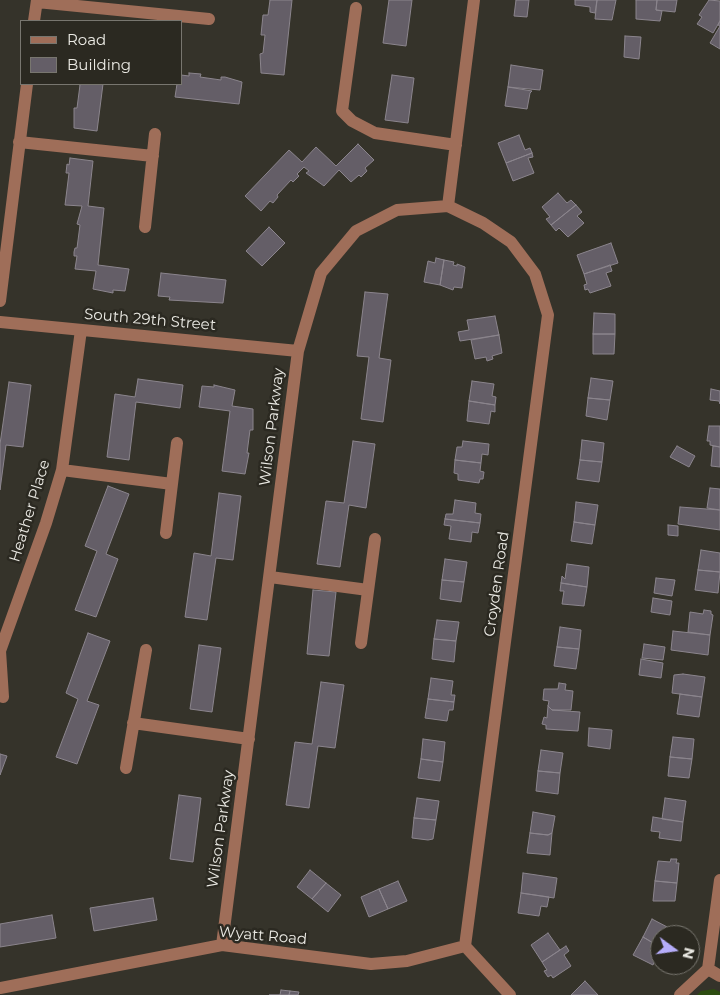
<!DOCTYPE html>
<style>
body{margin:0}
#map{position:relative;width:720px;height:995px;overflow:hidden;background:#35332a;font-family:Montserrat,sans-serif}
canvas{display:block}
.legend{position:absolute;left:20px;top:20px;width:162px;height:65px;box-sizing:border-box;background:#2b2921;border:1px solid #78766f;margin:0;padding:6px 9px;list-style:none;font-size:15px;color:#ebeae4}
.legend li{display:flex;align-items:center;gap:10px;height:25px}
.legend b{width:25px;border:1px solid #78766f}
.north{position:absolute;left:650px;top:925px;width:50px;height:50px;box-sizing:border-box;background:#2b2921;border:1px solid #78766f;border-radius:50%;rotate:104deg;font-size:14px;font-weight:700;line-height:20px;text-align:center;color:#ebeae4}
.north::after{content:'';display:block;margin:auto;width:18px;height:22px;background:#b5acf9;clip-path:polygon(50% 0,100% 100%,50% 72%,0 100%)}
</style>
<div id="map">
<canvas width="720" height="995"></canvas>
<ul class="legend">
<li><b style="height:6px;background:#9f6e59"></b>Road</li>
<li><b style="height:14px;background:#645e67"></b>Building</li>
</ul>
<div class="north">N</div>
</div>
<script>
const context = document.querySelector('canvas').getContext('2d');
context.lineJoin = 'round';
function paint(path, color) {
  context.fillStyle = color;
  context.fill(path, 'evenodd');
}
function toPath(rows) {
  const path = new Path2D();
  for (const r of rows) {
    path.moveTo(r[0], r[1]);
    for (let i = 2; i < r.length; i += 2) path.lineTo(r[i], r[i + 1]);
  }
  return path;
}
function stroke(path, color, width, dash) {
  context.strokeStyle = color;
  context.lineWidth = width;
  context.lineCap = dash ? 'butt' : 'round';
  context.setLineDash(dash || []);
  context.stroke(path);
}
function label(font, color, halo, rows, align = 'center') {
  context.font = font + ' Montserrat,sans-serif';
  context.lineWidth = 5;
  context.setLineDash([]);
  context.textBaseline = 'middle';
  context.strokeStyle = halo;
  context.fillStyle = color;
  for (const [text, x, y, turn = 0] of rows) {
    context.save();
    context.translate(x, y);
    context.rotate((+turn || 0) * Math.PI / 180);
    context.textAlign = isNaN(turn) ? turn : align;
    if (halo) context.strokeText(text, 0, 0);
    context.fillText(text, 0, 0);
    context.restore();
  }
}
paint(toPath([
 [714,989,720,992,720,995,697,995,701,991]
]), '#2c4c10');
const building = toPath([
 [270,0,292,0,284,75,261,73,260,54,263,53,265,35,261,35,263,15,268,15,270,0],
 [389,0,412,0,406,46,383,43,389,0],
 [516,0,529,0,527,17,514,16,516,0],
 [575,0,597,0,595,13,590,12,590,7,575,5,575,0],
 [597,0,616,0,612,20,595,19,597,0],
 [636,0,657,0,656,10,662,11,660,21,636,19,636,0],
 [657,0,677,0,675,12,656,10,657,0],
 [709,0,720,1,720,21,713,33,697,24,702,17,699,15,709,0],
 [720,21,720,49,710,43,720,26,718,25,720,21],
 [625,36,641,37,639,59,624,57,625,36],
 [511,65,543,70,540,90,508,87,511,65],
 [189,73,201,74,200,77,221,80,221,77,225,77,242,82,239,104,175,97,177,84,181,84,181,75,189,76,189,73],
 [392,75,414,78,408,123,385,120,392,75],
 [77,84,103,84,97,131,74,128,74,108,77,108,80,85,77,84],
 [508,87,532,91,530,93,527,109,505,106,508,87],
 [519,135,525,150,530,148,532,153,506,163,498,143,519,135],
 [358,144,374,160,365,168,367,171,361,177,359,175,351,182,339,170,324,186,306,173,309,171,304,167,297,174,299,176,293,182,291,180,277,195,278,197,273,203,270,201,261,211,245,196,289,150,302,162,316,147,336,166,358,144],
 [532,153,533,157,528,158,534,173,513,181,506,163,532,153],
 [70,158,93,161,88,206,104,208,98,265,129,269,125,291,113,290,113,293,93,289,96,271,75,269,77,256,74,256,74,252,75,248,77,248,80,225,77,224,82,206,65,205,69,173,66,173,67,164,69,165,70,158],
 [558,193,567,203,571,200,576,205,551,225,546,219,550,217,542,207,558,193],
 [576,205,582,212,577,216,584,223,568,237,559,228,556,231,551,225,576,205],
 [269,227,285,243,262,266,246,251,269,227],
 [611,243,618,263,584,274,577,255,611,243],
 [436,258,444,260,440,285,424,282,428,261,435,263,436,258],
 [444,260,454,262,453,265,457,266,457,264,465,267,462,288,454,287,453,290,440,285,444,260],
 [610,265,612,271,606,273,611,286,590,293,588,289,585,290,584,285,587,284,584,274,610,265],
 [161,273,226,280,223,303,169,300,170,297,158,296,161,273],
 [365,292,388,294,379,358,391,360,383,422,361,419,369,357,357,356,365,292],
 [594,313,615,314,615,334,593,334,594,313],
 [495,316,499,335,460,341,458,332,469,330,467,320,495,316],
 [593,334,615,334,614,354,593,354,593,334],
 [499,335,502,353,492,356,493,359,487,361,486,357,475,359,471,340,499,335],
 [591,378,613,381,610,400,588,398,591,378],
 [138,379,183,385,180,408,136,402,129,460,107,457,115,394,135,397,138,379],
 [472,381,494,384,492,396,496,397,495,405,469,401,472,381],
 [9,382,31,385,23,447,6,445,0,490,0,444,9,382],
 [214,385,235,390,232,406,253,409,253,430,250,430,247,453,249,453,245,474,222,471,230,411,199,407,202,386,214,387,214,385],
 [711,389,720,391,720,404,719,401,710,400,711,389],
 [588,398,610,400,607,420,586,416,588,398],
 [469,401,495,405,495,412,491,411,489,424,467,421,469,401],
 [709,426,720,426,720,447,710,445,710,441,707,441,709,426],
 [582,440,604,443,602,462,580,460,582,440],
 [353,441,375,444,366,508,349,505,340,567,317,564,326,501,344,503,353,441],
 [463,441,489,444,488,455,482,454,481,463,455,460,457,447,462,447,463,441],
 [677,446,695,456,689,467,670,457,677,446],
 [713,446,720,447,720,467,711,466,713,446],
 [455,460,481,463,480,471,484,472,483,479,480,479,479,483,458,480,458,474,454,473,455,460],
 [580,460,602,462,599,482,577,479,580,460],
 [108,486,129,494,106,554,118,559,96,617,75,610,97,551,85,546,108,486],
 [710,488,720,489,720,510,707,508,710,488],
 [219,493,241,496,233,560,216,558,207,620,185,617,194,553,211,556,219,493],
 [455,500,476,503,475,513,481,514,480,523,445,519,446,514,453,514,455,500],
 [576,502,598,505,595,525,574,522,576,502],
 [680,507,720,510,720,530,678,524,680,507],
 [445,519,480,523,478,533,472,532,471,542,449,539,451,526,444,525,445,519],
 [574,522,595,525,592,544,571,541,574,522],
 [668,525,678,526,678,536,668,535,668,525],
 [701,550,720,553,720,572,698,570,701,550],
 [445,559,467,562,464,582,442,580,445,559],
 [567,564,589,567,587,587,561,583,562,576,565,579,567,564],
 [698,570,720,572,718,593,695,590,698,570],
 [656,578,675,580,672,596,654,593,656,578],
 [442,580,464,582,461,602,440,599,442,580],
 [561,583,587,587,584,606,562,604,564,591,560,591,561,583],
 [313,590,336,592,329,656,307,654,313,590],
 [653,598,672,601,670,615,651,612,653,598],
 [704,610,711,611,711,614,713,615,710,635,688,632,690,612,703,614,704,610],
 [437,620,459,622,456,641,434,639,437,620],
 [560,627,581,630,579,649,557,647,560,627],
 [673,631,710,635,708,655,671,650,673,631],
 [88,633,110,641,87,701,99,705,77,764,56,757,78,699,66,693,88,633],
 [434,639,456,641,454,662,432,659,434,639],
 [644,644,665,647,663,660,642,658,644,644],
 [199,645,221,648,212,712,190,709,199,645],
 [557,647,579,649,576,669,554,666,557,647],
 [641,659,663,663,661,678,639,675,641,659],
 [683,674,705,677,702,697,672,693,674,675,683,674],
 [431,678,453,681,451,695,455,695,454,702,428,699,431,678],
 [321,682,344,685,335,748,318,746,309,808,286,805,295,742,312,744,321,682],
 [559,683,566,684,565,690,573,691,571,710,552,710,548,706,549,701,543,700,544,689,558,689,559,683],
 [680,694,702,697,699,717,677,714,680,694],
 [428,699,454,702,453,710,449,710,447,721,425,718,428,699],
 [548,706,552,710,580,712,578,731,546,729,546,725,542,724,544,717,547,718,548,706],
 [589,728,612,730,610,749,588,746,589,728],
 [673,737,694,739,692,759,670,757,673,737],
 [423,739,445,742,443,762,421,759,423,739],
 [541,750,563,753,560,773,538,771,541,750],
 [0,754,7,756,0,775,0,754],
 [670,757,692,759,689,778,668,776,670,757],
 [421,759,443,762,440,781,418,778,421,759],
 [538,771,560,773,558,794,536,791,538,771],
 [179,795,201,798,193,862,170,859,179,795],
 [417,798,439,801,436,820,414,818,417,798],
 [665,798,686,801,683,822,662,819,665,798],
 [533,812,555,816,552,833,548,835,530,833,533,812],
 [653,817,683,822,681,841,659,838,660,832,651,831,653,817],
 [414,818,436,820,433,839,428,840,412,838,414,818],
 [530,833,548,835,552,833,550,855,527,853,530,833],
 [671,859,677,859,676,863,679,863,677,883,655,881,658,861,670,862,671,859],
 [310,870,326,883,312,899,297,887,310,870],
 [523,873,557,878,554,898,521,893,523,873],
 [398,881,407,901,388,909,379,889,398,881],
 [655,881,677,883,675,901,653,901,655,881],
 [326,883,341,895,328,912,312,899,326,883],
 [379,889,388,909,369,917,361,897,379,889],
 [521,893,549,897,547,907,541,906,539,916,518,913,521,893],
 [153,898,157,920,94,931,90,908,153,898],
 [52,915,56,938,0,947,0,924,52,915],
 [652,919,671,929,668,935,660,935,660,947,643,937,652,919],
 [548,933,560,950,542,962,531,945,548,933],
 [643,937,660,947,653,965,633,955,643,937],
 [566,946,569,951,564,955,571,966,553,978,551,975,548,977,544,971,547,970,542,962,566,946],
 [585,981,598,995,571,995,585,981],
 [281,990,290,991,289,995,269,995,280,995,281,990],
 [290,991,299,992,298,995,289,995,290,991]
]);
paint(building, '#645e67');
stroke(building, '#8b858d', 1);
stroke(toPath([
 [37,2,209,19],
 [356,8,342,111,352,121,375,133,456,145],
 [34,21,37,0],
 [19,142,153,156],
 [448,206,474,0],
 [145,227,155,134],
 [0,301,27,84],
 [0,322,298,351],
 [62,470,172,484],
 [166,533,177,443],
 [270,577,368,590],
 [361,643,375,539],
 [3,697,0,651,46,523,62,470,81,330],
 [133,723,249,739],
 [126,768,146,650],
 [222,945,298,351,321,273,356,231,397,210,448,206,483,223,511,242,535,274,548,315,465,946,510,995],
 [708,969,720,976],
 [0,988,222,945,371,964,407,961,465,946],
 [680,995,708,969,720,880]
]), '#9f6e59', 12);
label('15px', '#ebeae4', '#2b2921', [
 ["South 29th Street",150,320,5],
 ["Wilson Parkway",272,427,-83],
 ["Heather Place",30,511,-73],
 ["Croyden Road",497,584,-82],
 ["Wilson Parkway",221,829,-82],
 ["Wyatt Road",263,936,5]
]);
</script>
